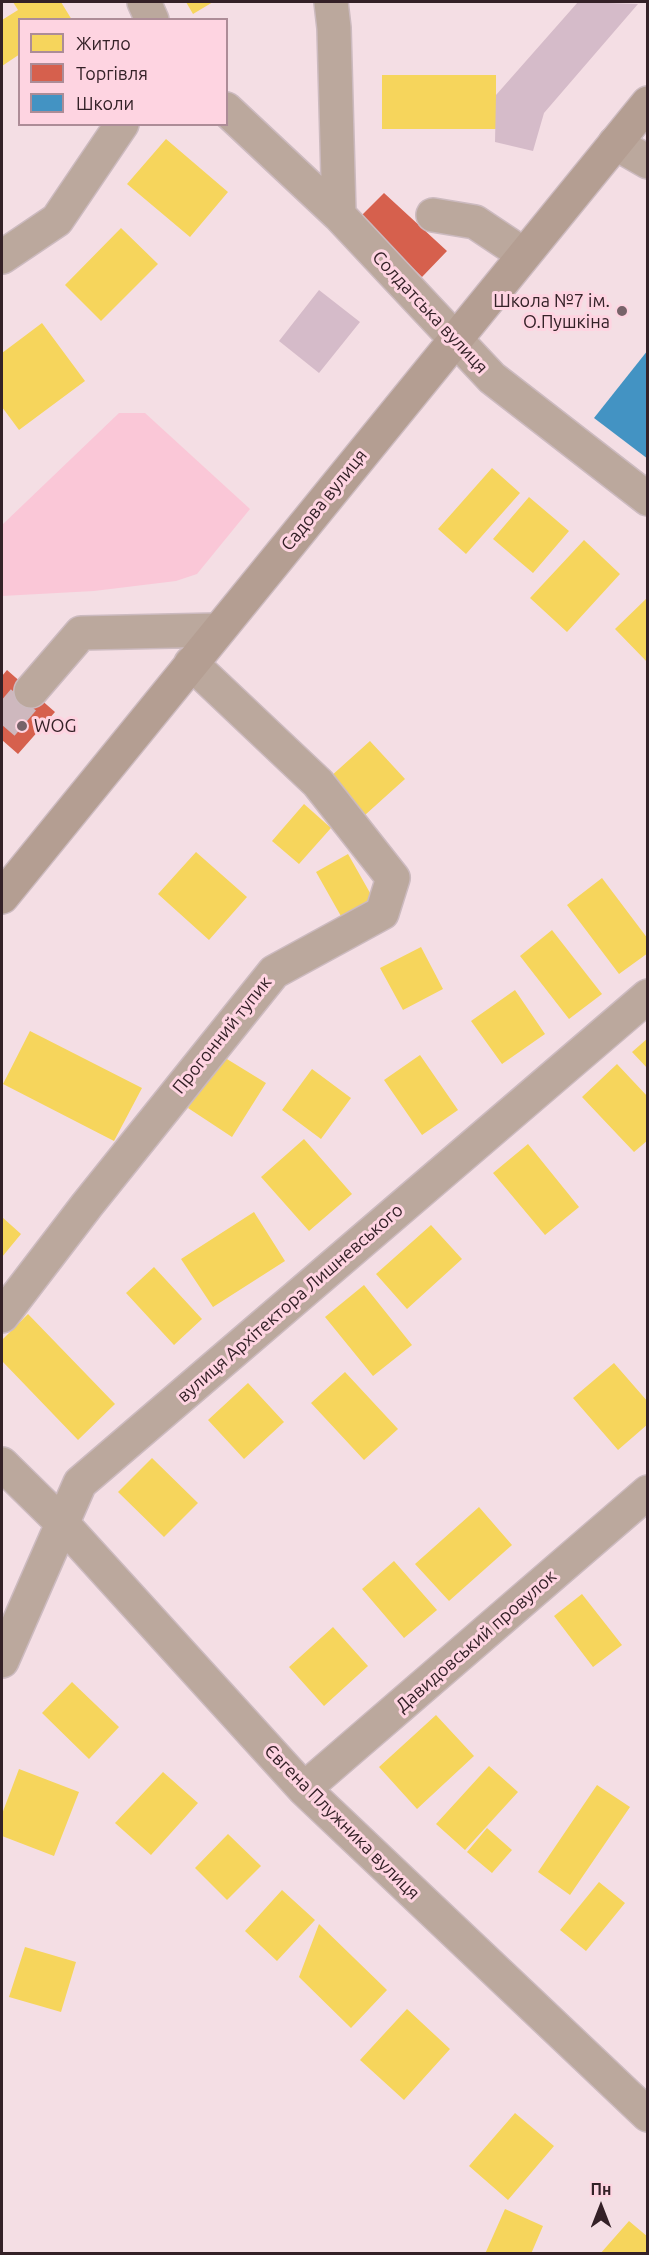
<!DOCTYPE html>
<meta charset="utf-8">
<style>
body{margin:0}
#map{position:relative;width:649px;height:2255px;overflow:hidden;background:#f4dee4;font-family:Ubuntu,sans-serif}
canvas{display:block}
.frame{position:absolute;inset:0;border:3px solid #342127;pointer-events:none}
.legend{position:absolute;left:18px;top:18px;width:210px;height:108px;box-sizing:border-box;background:#fed4e1;border:2px solid #ad8c97;margin:0;padding:8px 10px;list-style:none;font-size:18px;color:#342127}
.legend li{display:flex;align-items:center;gap:12px;height:30px}
.legend b{width:30px;border:2px solid #ad8c97}
.north{position:absolute;left:571px;top:2177px;width:60px;height:60px;-webkit-text-stroke:4px #fed4e1;paint-order:stroke;rotate:0deg;font-size:16px;font-weight:700;line-height:24px;text-align:center;color:#342127}
.north::after{content:'';display:block;margin:auto;width:21px;height:27px;background:#342127;clip-path:polygon(50% 0,100% 100%,50% 72%,0 100%)}
</style>
<div id="map">
<canvas width="649" height="2255"></canvas>
<div class="frame"></div>
<ul class="legend">
<li><b style="height:16px;background:#f6d55c"></b>Житло</li>
<li><b style="height:16px;background:#d6604d"></b>Торгівля</li>
<li><b style="height:16px;background:#4393c3"></b>Школи</li>
</ul>
<div class="north">Пн</div>
</div>
<script>
const context = document.querySelector('canvas').getContext('2d');
context.lineJoin = 'round';
function paint(path, color) {
  context.fillStyle = color;
  context.fill(path, 'evenodd');
}
function toPath(rows) {
  const path = new Path2D();
  for (const r of rows) {
    path.moveTo(r[0], r[1]);
    for (let i = 2; i < r.length; i += 2) path.lineTo(r[i], r[i + 1]);
  }
  return path;
}
function stroke(path, color, width, dash) {
  context.strokeStyle = color;
  context.lineWidth = width;
  context.lineCap = dash ? 'butt' : 'round';
  context.setLineDash(dash || []);
  context.stroke(path);
}
function label(font, color, halo, rows, align = 'center') {
  context.font = font + ' Ubuntu,sans-serif';
  context.lineWidth = 6;
  context.setLineDash([]);
  context.textBaseline = 'middle';
  context.strokeStyle = halo;
  context.fillStyle = color;
  for (const [text, x, y, turn = 0] of rows) {
    context.save();
    context.translate(x, y);
    context.rotate((+turn || 0) * Math.PI / 180);
    context.textAlign = isNaN(turn) ? turn : align;
    if (halo) context.strokeText(text, 0, 0);
    context.fillText(text, 0, 0);
    context.restore();
  }
}
paint(toPath([
 [119,413,145,413,250,509,197,574,176,581,94,591,2,596,2,525]
]), '#fac7d7');
paint(toPath([
 [13,2,61,2,72,20,20,20,20,54,2,66,2,20,18,10],
 [186,2,213,2,193,14],
 [382,75,496,75,496,129,382,129],
 [166,139,228,192,190,237,127,184],
 [121,228,158,264,101,321,65,285],
 [42,323,85,381,19,430,2,407,2,353],
 [492,468,520,493,466,554,438,529],
 [529,497,569,531,533,573,493,539],
 [584,540,620,574,567,632,530,598],
 [648,597,648,663,615,629],
 [370,741,405,779,365,815,330,777],
 [304,804,331,828,299,864,272,841],
 [196,852,247,897,209,940,158,894],
 [348,854,378,907,346,925,316,872],
 [602,878,648,939,648,953,619,974,567,905],
 [552,930,602,994,569,1019,520,956],
 [421,947,443,989,403,1010,380,968],
 [515,990,545,1034,502,1064,471,1021],
 [30,1031,142,1088,114,1141,3,1084],
 [648,1038,648,1069,632,1052],
 [420,1055,458,1110,422,1135,384,1080],
 [222,1056,266,1083,232,1137,188,1108],
 [617,1064,648,1097,648,1140,634,1152,582,1097],
 [312,1069,351,1098,321,1139,282,1110],
 [304,1139,352,1194,309,1231,261,1177],
 [528,1144,579,1207,545,1235,493,1173],
 [254,1212,285,1261,213,1307,181,1259],
 [2,1217,21,1234,2,1257],
 [431,1225,462,1259,407,1309,376,1274],
 [154,1267,202,1319,174,1345,126,1293],
 [364,1285,412,1345,373,1376,325,1317],
 [28,1314,115,1404,78,1440,2,1361,2,1340],
 [614,1363,648,1402,648,1424,618,1450,573,1398],
 [345,1372,398,1429,364,1460,311,1403],
 [248,1383,284,1422,244,1459,208,1420],
 [152,1458,198,1503,164,1537,118,1492],
 [479,1507,512,1545,449,1601,415,1564],
 [394,1561,437,1610,404,1638,362,1589],
 [582,1594,622,1645,593,1667,554,1616],
 [333,1627,368,1666,324,1706,289,1667],
 [72,1682,119,1727,89,1759,42,1713],
 [436,1715,474,1756,417,1809,379,1767],
 [489,1766,518,1792,465,1850,436,1824],
 [19,1769,79,1792,54,1856,2,1836,2,1814],
 [163,1772,198,1803,151,1855,115,1823],
 [597,1785,630,1807,570,1895,538,1872],
 [487,1828,512,1850,492,1873,467,1852],
 [228,1834,261,1866,227,1900,195,1868],
 [599,1882,625,1903,586,1951,560,1930],
 [282,1890,315,1920,277,1961,245,1931],
 [319,1924,387,1990,351,2028,299,1977],
 [25,1947,76,1962,61,2012,9,1997],
 [407,2009,450,2049,404,2100,360,2060],
 [515,2113,554,2146,508,2200,469,2166],
 [505,2209,543,2226,531,2254,485,2254],
 [629,2221,648,2237,648,2254,600,2254]
]), '#f6d55c');
paint(toPath([
 [384,193,447,251,422,277,360,217],
 [7,670,55,712,18,754,2,740,2,676]
]), '#d6604d');
paint(toPath([
 [648,350,648,459,594,418]
]), '#4393c3');
paint(toPath([
 [578,2,638,4,544,113,533,151,495,142,496,95],
 [319,290,360,322,319,373,279,341]
]), '#d5bbc9');
stroke(toPath([
 [2,725,31,691]
]), '#ceb8be', 33, [33, 16]);
const minor = toPath([
 [144,2,152,20],
 [331,2,334,28,339,215],
 [226,109,339,215,492,378,648,499],
 [615,143,648,162],
 [433,215,475,222,523,254],
 [2,257,57,220,122,124],
 [31,691,81,633,218,630],
 [2,1316,87,1205,274,972,382,913,393,878,318,783,191,663],
 [2,1464,62,1523,304,1789,648,2115],
 [2,1661,80,1483,648,996],
 [304,1789,648,1492]
]);
const major = toPath([
 [2,897,648,103]
]);
stroke(minor, '#ccbabf', 36);
stroke(major, '#ccbabf', 36);
stroke(minor, '#bba89d', 33);
stroke(major, '#b49e92', 33);
for (const [x, y, r, color] of [
 [622,311,6,"#776369"],
 [22,726,6,"#776369"]
]) {
  const dot = new Path2D();
  dot.arc(x, y, r, 0, 2 * Math.PI);
  context.fillStyle = color;
  context.fill(dot);
  stroke(dot, '#fed4e1', 2);
}
label('18px', '#342127', '#fed4e1', [
 ["Школа №7 ім.",610,301],
 ["О.Пушкіна",610,322],
 ["WOG",34,726,"left"]
], 'right');
label('18px', '#342127', '#fed4e1', [
 ["Солдатська вулиця",430,312,47],
 ["Садова вулиця",324,500,-51],
 ["Прогонний тупик",222,1035,-51],
 ["вулиця Архітектора Лишневського",290,1303,-41],
 ["Давидовський провулок",476,1641,-41],
 ["Євгена Плужника вулиця",342,1822,45]
]);
</script>
